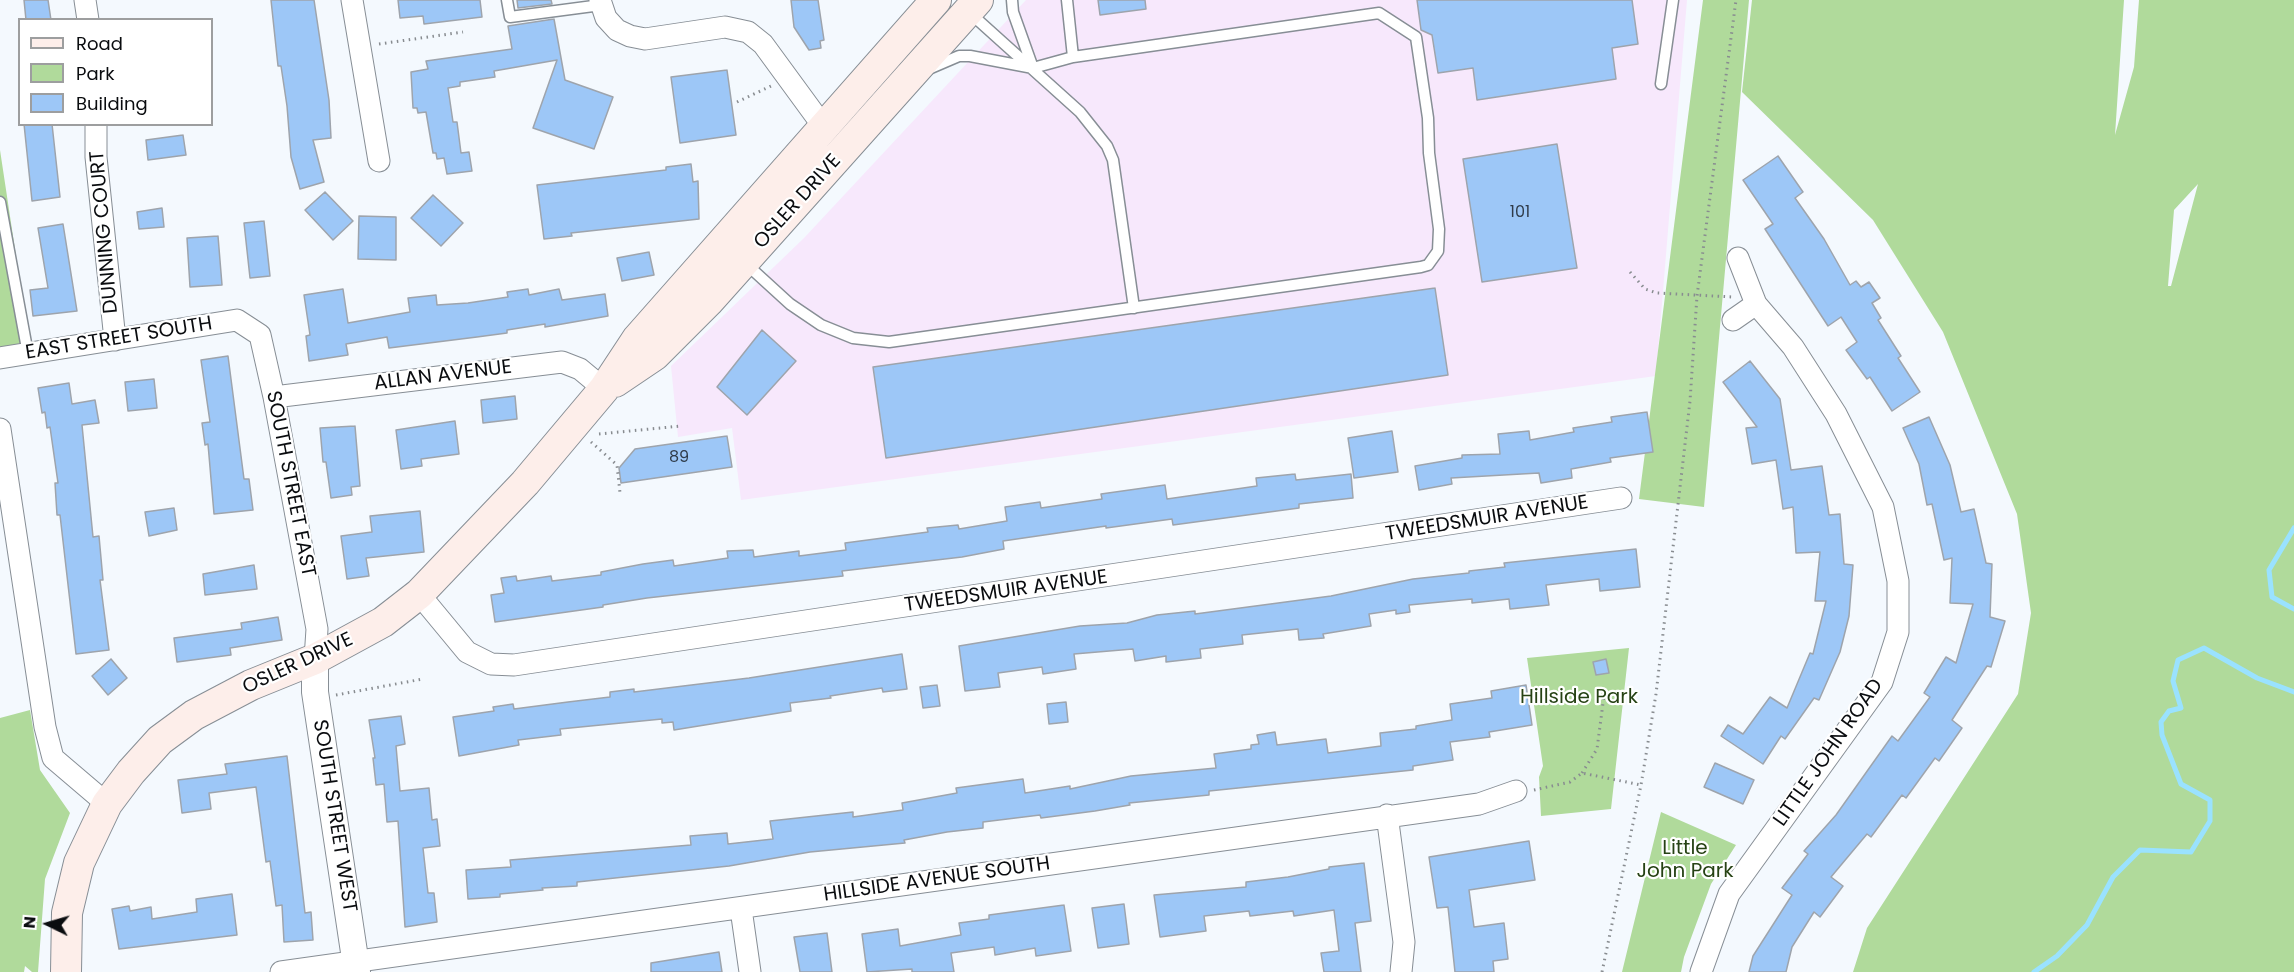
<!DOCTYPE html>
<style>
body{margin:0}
#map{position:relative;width:2294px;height:972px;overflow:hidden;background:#f4f9fe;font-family:Poppins,sans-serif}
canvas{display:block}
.legend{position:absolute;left:18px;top:18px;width:195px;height:108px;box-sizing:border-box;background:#fff;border:2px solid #9d9e9f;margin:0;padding:8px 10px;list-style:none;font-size:18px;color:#0a0c0f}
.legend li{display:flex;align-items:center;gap:12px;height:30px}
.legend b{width:30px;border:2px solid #9d9e9f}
.north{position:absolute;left:18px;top:894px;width:60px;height:60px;-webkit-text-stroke:4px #fff;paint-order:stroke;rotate:275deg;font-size:16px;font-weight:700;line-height:24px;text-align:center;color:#0a0c0f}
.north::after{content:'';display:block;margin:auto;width:21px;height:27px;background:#0a0c0f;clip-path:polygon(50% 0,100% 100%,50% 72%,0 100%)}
</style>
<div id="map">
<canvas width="2294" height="972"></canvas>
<ul class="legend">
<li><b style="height:8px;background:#fdeeea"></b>Road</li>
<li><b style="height:16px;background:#b0da9b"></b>Park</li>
<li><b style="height:16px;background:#9dc7f7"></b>Building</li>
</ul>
<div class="north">N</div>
</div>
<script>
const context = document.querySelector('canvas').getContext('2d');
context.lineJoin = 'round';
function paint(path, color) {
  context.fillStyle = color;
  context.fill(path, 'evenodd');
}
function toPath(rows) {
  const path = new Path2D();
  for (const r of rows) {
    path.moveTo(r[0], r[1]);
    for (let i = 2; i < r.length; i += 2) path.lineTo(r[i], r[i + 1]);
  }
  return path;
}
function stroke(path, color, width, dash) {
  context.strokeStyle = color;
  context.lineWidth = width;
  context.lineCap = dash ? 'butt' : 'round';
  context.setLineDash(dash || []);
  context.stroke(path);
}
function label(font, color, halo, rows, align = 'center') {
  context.font = font + ' Poppins,sans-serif';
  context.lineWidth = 4.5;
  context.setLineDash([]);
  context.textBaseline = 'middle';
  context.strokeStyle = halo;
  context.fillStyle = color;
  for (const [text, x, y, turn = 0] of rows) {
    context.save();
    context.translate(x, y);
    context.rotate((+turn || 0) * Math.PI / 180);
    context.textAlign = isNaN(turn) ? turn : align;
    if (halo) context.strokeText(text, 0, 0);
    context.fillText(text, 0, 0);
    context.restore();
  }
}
paint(toPath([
 [1026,0,1687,0,1656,376,741,500,732,428,678,437,671,366,804,238]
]), '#f7e8fc');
paint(toPath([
 [1703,0,1749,0,1704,507,1639,499],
 [1752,0,2124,0,2115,135,2134,67,2139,0,2294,0,2294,972,1853,972,1867,928,2018,694,2031,613,2017,514,1943,332,1873,220,1742,92],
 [2198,184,2171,286,2168,286,2174,210],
 [0,150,29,342,0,347],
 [1629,648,1611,809,1541,816,1539,777,1543,766,1527,658],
 [30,710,40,770,70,813,45,879,38,972,32,972,25,966,24,972,0,972,0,718],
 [1661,812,1736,845,1711,884,1684,957,1681,972,1622,972]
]), '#b0da9b');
stroke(toPath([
 [2294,528,2269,570,2272,597,2294,609],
 [2034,972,2057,956,2087,925,2113,877,2140,850,2191,852,2210,821,2210,800,2181,784,2162,735,2161,722,2169,711,2181,708,2173,681,2178,660,2204,648,2257,678,2294,692]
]), '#9ae2ff', 5);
const building = toPath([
 [24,0,48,0,51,20,26,20,24,0],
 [271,0,314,0,329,100,331,138,313,140,324,182,300,189,291,157,287,106,281,66,278,66,271,0],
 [398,0,480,0,482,17,424,24,423,16,400,18,398,0],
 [517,0,551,0,552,4,518,8,517,0],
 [791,0,818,0,824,40,820,41,821,48,809,50,794,27,791,0],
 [1098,0,1145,0,1146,9,1100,15,1098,0],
 [1417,0,1632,0,1638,44,1612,48,1616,79,1477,100,1473,68,1438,73,1432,35,1421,30,1417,0],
 [554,19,565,80,613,97,594,149,533,128,557,60,494,71,495,77,460,82,460,86,448,88,453,122,457,122,461,153,469,152,472,171,447,174,444,158,437,159,436,153,433,153,426,112,418,113,417,108,413,108,411,72,428,69,426,61,512,49,508,26,554,19],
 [727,70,736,135,680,143,671,77,727,70],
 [24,124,52,124,60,197,32,201,24,124],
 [183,135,186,155,148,160,146,140,183,135],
 [1557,144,1577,268,1482,282,1463,159,1557,144],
 [1778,156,1803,192,1795,198,1824,239,1850,285,1856,281,1861,287,1869,282,1880,298,1872,303,1881,318,1878,320,1901,356,1898,358,1920,392,1892,411,1870,377,1867,379,1846,350,1857,342,1841,317,1828,326,1765,229,1773,224,1743,180,1778,156],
 [691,164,693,182,698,181,699,219,571,233,572,236,544,239,537,185,666,170,666,167,691,164],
 [325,192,353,221,333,240,305,210,325,192],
 [433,195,463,223,441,246,411,218,433,195],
 [162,208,164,227,139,229,137,212,162,208],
 [359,216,396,217,396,260,358,259,359,216],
 [264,221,270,276,250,278,244,223,264,221],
 [63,224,77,311,33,316,30,290,48,288,38,228,63,224],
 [218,236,222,285,190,287,187,238,218,236],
 [649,252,654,275,622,281,617,258,649,252],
 [1435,288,1448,375,886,458,873,367,1435,288],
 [343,289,348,323,410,312,408,298,436,295,437,305,468,303,508,297,507,292,528,289,529,295,559,289,562,300,605,294,608,316,545,327,545,324,507,330,507,333,477,337,389,348,387,337,346,344,348,355,309,361,306,336,310,335,304,295,343,289],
 [762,330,796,361,747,415,717,387,762,330],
 [228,356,244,479,249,479,253,510,214,514,208,444,205,445,202,423,210,422,201,360,228,356],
 [1750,361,1780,399,1791,470,1822,466,1829,515,1840,514,1844,564,1853,565,1849,616,1840,652,1819,700,1814,698,1785,739,1781,736,1763,764,1721,736,1728,725,1743,734,1770,697,1787,708,1810,653,1813,654,1826,601,1815,601,1820,552,1796,553,1793,507,1783,509,1776,460,1752,464,1746,428,1757,427,1723,382,1750,361],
 [154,379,157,408,128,411,125,382,154,379],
 [69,383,72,404,95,400,99,423,82,425,93,537,99,536,103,580,100,580,109,650,76,654,60,515,57,515,55,483,58,483,50,427,47,428,45,412,42,413,38,388,69,383],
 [515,396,517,419,483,423,481,400,515,396],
 [1647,412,1653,452,1610,458,1611,462,1571,469,1572,478,1541,483,1539,473,1451,478,1452,484,1419,490,1415,466,1462,458,1462,455,1500,454,1498,434,1529,431,1530,440,1574,432,1573,428,1612,422,1611,417,1647,412],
 [1929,417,1950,465,1961,512,1974,509,1986,563,1992,564,1990,617,2005,621,1991,667,1987,666,1952,720,1962,728,1939,761,1935,758,1906,798,1902,795,1871,837,1867,834,1831,877,1843,886,1820,917,1814,912,1792,947,1786,972,1749,972,1753,956,1792,895,1782,888,1808,854,1804,851,1836,815,1892,736,1898,741,1930,697,1924,693,1946,657,1956,663,1973,604,1950,603,1952,558,1944,560,1932,504,1927,505,1919,464,1903,428,1929,417],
 [455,421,459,454,421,459,422,466,401,469,396,430,455,421],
 [355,426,360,486,351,487,352,495,331,498,326,462,323,462,320,428,355,426],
 [1392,431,1398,472,1354,478,1348,438,1392,431],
 [727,436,732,467,621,483,619,468,635,449,727,436],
 [1295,474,1296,480,1351,474,1353,498,1299,504,1299,508,1173,525,1172,519,1106,528,1106,526,1003,541,1004,549,962,557,842,571,843,576,647,598,603,605,603,607,495,622,491,595,504,593,501,578,516,576,517,581,551,576,552,581,601,575,601,572,643,564,673,560,674,566,728,558,727,551,753,550,754,557,799,551,799,556,846,550,845,543,928,532,927,528,958,525,959,529,1007,521,1005,507,1040,502,1041,508,1102,499,1101,494,1165,485,1167,499,1257,486,1256,478,1295,474],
 [174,508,177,530,149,536,145,512,174,508],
 [420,511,424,552,366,558,369,576,347,579,341,536,372,532,370,516,420,511],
 [1636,549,1640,587,1600,591,1599,579,1546,585,1549,605,1510,609,1509,599,1472,603,1472,599,1409,605,1410,612,1396,614,1396,610,1369,614,1371,626,1323,634,1324,638,1299,640,1298,629,1242,635,1243,644,1200,649,1201,658,1166,662,1166,656,1135,661,1133,649,1074,654,1076,669,1043,674,1042,667,998,673,1000,687,965,691,959,646,1080,626,1127,623,1157,615,1195,611,1195,614,1331,596,1413,579,1469,573,1469,571,1505,567,1504,563,1636,549],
 [254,565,257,589,205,595,203,574,254,565],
 [278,617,282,640,230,648,231,655,177,662,174,638,242,629,241,623,278,617],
 [902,654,907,689,883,692,882,688,830,696,831,698,790,703,791,711,674,730,673,722,662,723,662,719,560,729,561,735,518,740,519,745,459,756,453,717,494,711,493,707,513,704,514,709,568,702,610,697,610,692,634,689,634,692,749,678,902,654],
 [111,659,127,678,108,695,92,676,111,659],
 [1606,659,1609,673,1596,675,1593,662,1606,659],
 [937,685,940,706,923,708,920,687,937,685],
 [1526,685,1532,725,1489,732,1490,737,1450,742,1453,760,1413,766,1413,770,1209,791,1209,795,1129,803,1130,805,1095,811,1041,818,1040,815,983,822,983,828,947,832,904,840,905,843,810,852,729,866,577,882,577,886,542,888,543,890,500,894,500,897,468,899,466,870,511,867,510,860,691,845,690,836,727,833,728,844,773,839,770,821,853,812,853,817,903,810,902,803,957,793,956,788,1023,779,1025,793,1070,786,1070,789,1131,776,1216,768,1214,754,1251,749,1251,745,1259,744,1257,735,1275,732,1277,745,1326,739,1328,753,1381,746,1380,733,1416,729,1416,726,1452,720,1450,704,1492,698,1491,691,1526,685],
 [1066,702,1068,722,1049,724,1047,704,1066,702],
 [401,716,405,744,396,746,400,791,429,788,432,820,437,819,440,846,423,848,428,893,434,893,437,922,405,927,398,821,387,822,384,784,376,785,373,758,375,758,369,720,401,716],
 [287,756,305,913,311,912,313,940,284,942,282,905,276,906,270,861,266,862,256,787,209,793,211,809,182,813,178,780,227,774,225,764,287,756],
 [1715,763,1754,780,1743,804,1704,787,1715,763],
 [1529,841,1535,880,1469,890,1474,927,1504,923,1508,959,1493,961,1494,972,1455,972,1448,907,1437,908,1429,857,1529,841],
 [1364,863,1371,921,1355,923,1361,972,1324,972,1321,953,1339,951,1334,910,1294,916,1293,911,1250,916,1249,911,1204,916,1206,931,1160,937,1154,895,1246,887,1246,882,1288,877,1329,869,1329,867,1364,863],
 [232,894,237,935,119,949,112,909,129,906,130,911,151,907,152,919,197,912,196,899,232,894],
 [1124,904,1129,944,1098,948,1092,908,1124,904],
 [1064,905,1071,951,1036,956,1035,948,995,955,994,947,951,953,954,972,912,972,912,969,867,972,862,934,898,929,900,946,961,935,959,923,989,919,989,915,1064,905],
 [827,933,832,972,800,972,794,937,827,933],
 [719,952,722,972,651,972,651,963,719,952]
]);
paint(building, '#9dc7f7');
stroke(building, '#9ea4ac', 1.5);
const service = toPath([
 [507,0,510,17,601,5],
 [1012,0,1013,12,1033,68],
 [1067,0,1073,57],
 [970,13,1080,112,1107,146,1113,160,1134,308],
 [1661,84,1673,0],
 [0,202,28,354],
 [744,262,790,304,821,325,853,338,889,342,1421,267,1428,265,1438,251,1439,229,1429,153,1428,118,1416,37,1379,13,1073,57,1033,68,970,56,959,56,931,68]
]);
const minor = toPath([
 [85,0,88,20],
 [352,0,379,161],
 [600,0,606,18,617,30,630,36,645,39,725,27,748,32,763,44,823,126],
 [96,124,96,157,115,340],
 [1733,320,1756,304],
 [0,358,237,320,260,335,274,397,317,629,315,659],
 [274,397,562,362,580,369,604,389],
 [0,429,45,727,53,758,107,804],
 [419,594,467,652,491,664,514,665,1621,498],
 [1387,815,1404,942,1401,972],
 [741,909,750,972],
 [281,972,1479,804,1516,791],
 [1701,972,1729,894,1882,682,1898,632,1898,581,1883,507,1836,414,1793,347,1756,304,1738,258]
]);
const tertiary = toPath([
 [315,659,315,692,357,972]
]);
const secondary = toPath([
 [615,382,655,355,708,302,978,0],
 [66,972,67,913,79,863,107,804,131,772,160,740,194,715,251,685,315,659,383,622,419,594,525,483,604,389,637,339,936,0]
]);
stroke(service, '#878e95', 13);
stroke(minor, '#878e95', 23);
stroke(tertiary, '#878e95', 28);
stroke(secondary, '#878e95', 32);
stroke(toPath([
 [379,44,463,32],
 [737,102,771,86],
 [1630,272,1645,289,1657,293,1733,297],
 [599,434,681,426],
 [591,442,617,465,620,493],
 [336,695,423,679],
 [1582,773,1597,749,1605,688],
 [1534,790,1570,782,1582,773,1641,785],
 [1602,972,1641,785,1656,694,1690,401,1697,296,1736,0]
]), '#888c90', 3, [1.5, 4.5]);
stroke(service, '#fff', 10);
stroke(minor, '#fff', 21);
stroke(tertiary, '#fff', 26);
stroke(secondary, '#fdeeea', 30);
label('16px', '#2f3b49', null, [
 ["101",1520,213],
 ["89",679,458]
]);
label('20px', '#0a0c0f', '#fff', [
 ["OSLER DRIVE",798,202,-48],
 ["DUNNING COURT",105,232,-95],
 ["EAST STREET SOUTH",119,339,-9],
 ["ALLAN AVENUE",443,376,-7],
 ["SOUTH STREET EAST",290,484,79],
 ["TWEEDSMUIR AVENUE",1487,519,-9],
 ["TWEEDSMUIR AVENUE",1006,592,-8],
 ["OSLER DRIVE",298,664,-25],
 ["LITTLE JOHN ROAD",1829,753,-55],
 ["SOUTH STREET WEST",334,816,81],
 ["HILLSIDE AVENUE SOUTH",937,880,-8]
]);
label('20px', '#264214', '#fff', [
 ["Hillside Park",1579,698],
 ["Little",1685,849],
 ["John Park",1685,872]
]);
</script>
